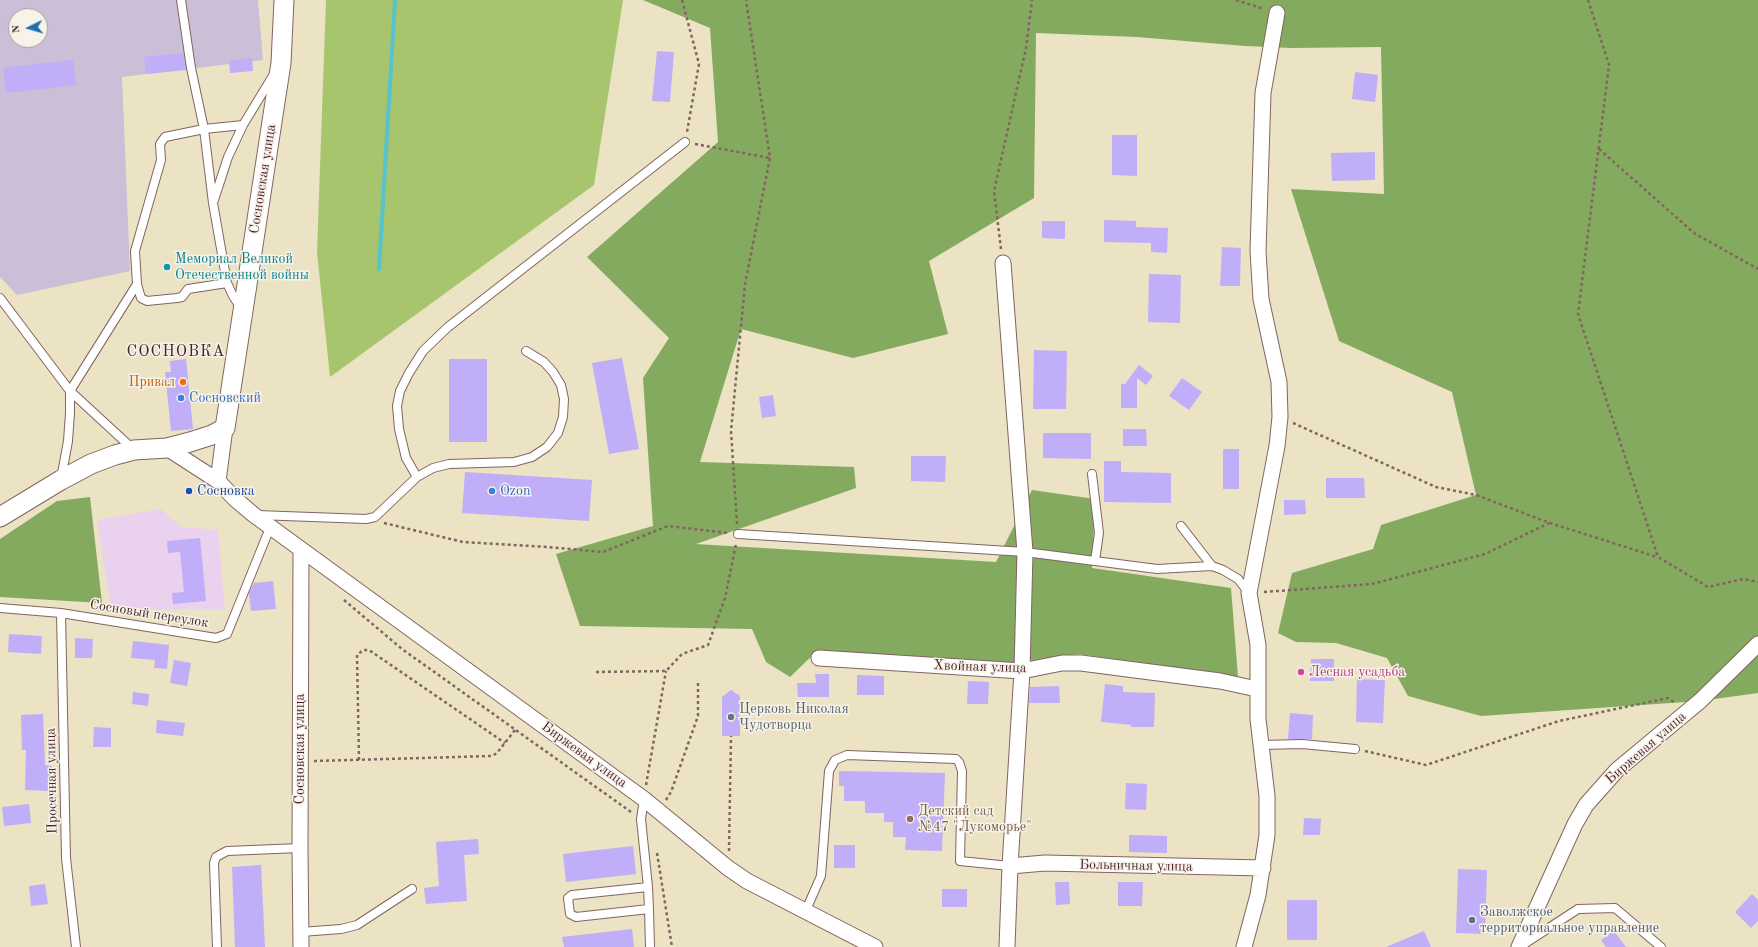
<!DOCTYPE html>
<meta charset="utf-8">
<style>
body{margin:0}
#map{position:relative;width:1758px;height:947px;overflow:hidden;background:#ebe3c3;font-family:"Old Standard TT",serif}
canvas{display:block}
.north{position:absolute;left:8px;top:8px;width:40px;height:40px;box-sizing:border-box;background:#f7f3e8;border:1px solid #b29e9c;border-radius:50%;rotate:265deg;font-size:11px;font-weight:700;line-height:16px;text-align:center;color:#4a1f2b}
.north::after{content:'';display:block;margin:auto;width:14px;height:18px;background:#1f6fb2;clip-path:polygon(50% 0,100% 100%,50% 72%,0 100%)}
</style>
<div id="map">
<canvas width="1758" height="947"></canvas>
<div class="north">N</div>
</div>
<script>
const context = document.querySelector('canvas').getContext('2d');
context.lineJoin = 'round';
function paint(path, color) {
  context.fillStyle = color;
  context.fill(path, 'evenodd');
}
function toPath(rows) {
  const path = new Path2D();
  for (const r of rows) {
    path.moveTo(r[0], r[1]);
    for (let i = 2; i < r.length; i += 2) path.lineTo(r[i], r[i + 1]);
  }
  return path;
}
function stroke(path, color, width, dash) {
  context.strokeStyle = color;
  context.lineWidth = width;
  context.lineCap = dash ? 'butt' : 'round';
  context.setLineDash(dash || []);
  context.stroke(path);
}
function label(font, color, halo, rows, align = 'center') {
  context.font = font + ' "Old Standard TT",serif';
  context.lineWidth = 3;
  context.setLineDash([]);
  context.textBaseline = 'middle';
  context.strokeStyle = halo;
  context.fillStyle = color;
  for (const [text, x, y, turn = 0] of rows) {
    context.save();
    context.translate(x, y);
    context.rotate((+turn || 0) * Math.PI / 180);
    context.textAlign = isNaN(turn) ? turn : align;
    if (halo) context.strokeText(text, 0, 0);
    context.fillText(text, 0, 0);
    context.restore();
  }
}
paint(toPath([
 [161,509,180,527,218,530,225,609,111,610,97,520]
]), '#ead1ed');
paint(toPath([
 [0,0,258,0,263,60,122,77,130,271,17,295,0,277],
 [16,16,40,16,40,40,16,40]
]), '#cabfd7');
paint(toPath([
 [326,0,623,0,594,185,330,377,317,252]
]), '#a6c56d');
paint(toPath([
 [643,0,1758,0,1758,693,1700,701,1481,716,1408,696,1387,658,1336,643,1296,642,1278,633,1292,573,1373,549,1381,525,1476,495,1452,392,1339,341,1291,189,1384,194,1381,47,1292,48,1245,46,1137,37,1036,33,1034,198,929,261,948,334,853,358,741,329,700,462,854,467,856,488,696,544,996,562,1032,490,1095,499,1092,568,1231,588,1238,677,1079,654,996,665,818,650,790,677,766,662,752,629,580,626,556,554,653,526,643,378,669,338,587,257,718,142,710,28],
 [90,497,102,603,0,597,0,539,57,501]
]), '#84aa60');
stroke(toPath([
 [379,269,395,0]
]), '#56c3cd', 4);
paint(toPath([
 [657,51,674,52,670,102,652,101],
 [183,53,186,70,146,74,144,57],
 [252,58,253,71,230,73,229,61],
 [73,60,76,85,6,93,3,68],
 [1355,72,1378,75,1375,102,1352,99],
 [1112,135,1137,135,1137,176,1112,175],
 [1375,152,1375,180,1332,181,1331,153],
 [1104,220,1136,221,1136,227,1168,228,1167,253,1151,252,1151,243,1104,242],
 [1042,221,1065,221,1065,239,1042,238],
 [1222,247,1241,248,1240,286,1220,286],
 [1149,274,1181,275,1180,323,1148,322],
 [1034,350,1067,351,1066,409,1033,409],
 [622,358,639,449,609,454,592,363],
 [186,359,193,429,171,431,165,372,171,372,170,361],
 [449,359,487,359,487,442,449,442],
 [1139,365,1153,376,1146,385,1137,378,1137,408,1121,408,1121,384,1125,384],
 [1182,378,1202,392,1189,410,1169,396],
 [773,395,776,416,762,418,759,397],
 [1123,429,1146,429,1147,446,1123,446],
 [1043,433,1091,433,1091,459,1043,458],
 [1223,449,1239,449,1239,489,1223,489],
 [911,456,946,456,945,482,911,481],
 [1104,461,1121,461,1121,472,1171,473,1171,503,1104,502],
 [465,472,592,480,589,521,462,513],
 [1326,478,1364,478,1365,498,1326,498],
 [1284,500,1305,500,1306,514,1284,515],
 [200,538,206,601,173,604,172,593,184,592,180,552,168,553,167,541],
 [273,581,276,609,251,611,249,593,254,583],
 [9,634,42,636,41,654,8,652],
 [75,638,93,639,92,658,75,658],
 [133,641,169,645,167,669,154,668,155,660,131,658],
 [1311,659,1334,659,1334,681,1310,681],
 [174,660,191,663,187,686,170,683],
 [815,674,829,674,829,697,798,697,797,683,816,683],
 [857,675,884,676,884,695,857,695],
 [1357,679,1385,680,1383,723,1356,722],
 [968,681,989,682,988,704,967,704],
 [1105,684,1123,686,1123,692,1155,693,1154,727,1131,727,1131,725,1101,722],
 [1059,686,1060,703,1029,703,1030,687],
 [731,690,740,696,740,736,722,736,722,697],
 [133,692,149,694,148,706,132,704],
 [1290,713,1313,715,1312,739,1288,739],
 [43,714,45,765,52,766,51,791,25,790,26,750,22,750,21,715],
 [157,720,185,723,183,736,156,733],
 [94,727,111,728,111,747,93,747],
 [839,771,945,773,942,851,905,850,906,837,893,837,893,822,884,822,884,813,865,813,865,801,844,801,844,786,839,786],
 [1126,783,1147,784,1146,810,1125,809],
 [29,804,31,823,4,826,2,807],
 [1304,818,1321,819,1320,835,1303,835],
 [1129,835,1167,836,1167,853,1129,852],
 [478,839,479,854,464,855,467,901,426,904,424,888,439,886,436,842],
 [834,845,855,845,855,868,834,868],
 [633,846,636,874,566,882,563,854],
 [261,865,265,947,235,947,232,867],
 [1458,869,1487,870,1485,934,1456,933],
 [1055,882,1069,882,1070,904,1056,905],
 [1118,882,1143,882,1142,906,1118,906],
 [45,884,48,904,31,906,29,886],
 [942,889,967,889,967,907,942,907],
 [1752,894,1758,900,1758,921,1751,928,1735,912],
 [1287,900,1317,900,1317,940,1287,940],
 [632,929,634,947,564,947,562,937],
 [1424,931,1431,947,1386,947],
 [1614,931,1626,947,1606,947,1601,940]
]), '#c0aef8');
const service = toPath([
 [181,0,191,68,204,129,213,203,227,283,233,296,241,308],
 [214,200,228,157,243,125,274,74],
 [227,283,188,289,182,297,177,298,147,301,141,298,137,284,135,251,161,160,160,144,165,137,204,129,243,125],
 [0,298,70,391,134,450],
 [1092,474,1099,533,1095,561,1157,569,1212,566,1223,570,1238,579,1249,593],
 [417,477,406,458,399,429,397,406,400,391,409,373,423,351,448,327,685,142],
 [61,479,68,441,70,413,70,391,137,284],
 [257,515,366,519,375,517,417,477,433,468,449,464,514,462,532,457,547,447,558,433,563,417,564,399,561,385,553,372,544,362,526,351],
 [1181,526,1212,566],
 [738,534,1025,552,1095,561],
 [0,608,61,613,216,638,227,634,267,535,272,528],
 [61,613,66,858,76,947],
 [1260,745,1302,744,1355,749],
 [644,799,641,819,648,887,649,909,576,917,570,914,568,898,572,895,648,887],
 [649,909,650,947],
 [806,910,821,876,829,771,835,760,847,755,956,759,959,762,962,771,960,861,1010,866],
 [301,932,341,929,357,925,412,889],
 [1521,946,1578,909,1615,908,1661,947],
 [217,947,214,863,216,857,227,851,300,848]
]);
const minor = toPath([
 [1003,263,1025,552,1022,671,1010,866,1007,947],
 [167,448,218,481,225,428],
 [218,481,235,499,254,515,644,799,728,868,747,881,875,947],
 [301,550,300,848,301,947],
 [819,658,1022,671,1062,663,1081,663,1220,681,1257,689],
 [1010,866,1045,863,1263,868],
 [1244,947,1258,895,1267,835,1267,796,1258,719,1258,645,1249,593,1277,446,1280,417,1279,382,1261,299,1258,251,1263,93,1277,13],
 [1519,947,1575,824,1586,805,1617,770,1700,701,1758,644]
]);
const tertiary = toPath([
 [0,517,61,480,91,464,115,455,134,450,167,448,190,442,212,435,225,428,281,63,284,0]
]);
stroke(service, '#826460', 10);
stroke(minor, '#826460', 17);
stroke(tertiary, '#826460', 21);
stroke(toPath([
 [682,0,699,64,687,132],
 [1236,0,1264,9],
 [1588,0,1609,65,1578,314,1658,557,1708,587,1743,579,1758,582],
 [695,144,770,158],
 [1599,149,1694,233,1758,269],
 [1001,249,994,191,1026,48,1032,0],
 [1293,423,1436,487,1476,495,1550,523,1657,557],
 [384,523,463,542,548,547,603,552,668,526,728,533],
 [737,524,731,431,745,284,770,158,746,0],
 [1264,592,1372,584,1485,554,1549,523],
 [344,600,402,649,631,812],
 [596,672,666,671,682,654,708,645,725,598,736,544],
 [1365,751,1426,765,1559,721,1668,698,1675,703],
 [359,760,357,655,363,650,369,650,505,743],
 [314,761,492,756,497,753,515,730],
 [646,785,666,671],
 [666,800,671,792,698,716,698,681],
 [729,851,731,736],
 [657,853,672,947]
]), '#826460', 2.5, [3, 3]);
stroke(service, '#fff', 8);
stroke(minor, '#fff', 15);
stroke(tertiary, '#fff', 19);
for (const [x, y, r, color] of [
 [167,267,4,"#0f9aa8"],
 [183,382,4,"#e8710a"],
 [181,398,4,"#3f7fe0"],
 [189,491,4,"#1a4fb4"],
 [492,491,4,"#3f7fe0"],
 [1301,672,4,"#d1479c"],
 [731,717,4,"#6b7280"],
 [910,819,4,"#8d6e63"],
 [1472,920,4,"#5c6f8a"]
]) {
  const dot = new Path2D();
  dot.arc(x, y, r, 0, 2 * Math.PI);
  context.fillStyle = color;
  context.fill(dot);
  stroke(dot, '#f7f3e8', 1.5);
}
label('14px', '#4a1f2b', '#f7f3e8', [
 ["Сосновская улица",263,179,-81],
 ["Сосновый переулок",149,614,9],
 ["Хвойная улица",980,667,2],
 ["Биржевая улица",1646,748,-41],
 ["Сосновская улица",300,749,-90],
 ["Биржевая улица",584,755,36],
 ["Просечная улица",52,781,-91],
 ["Больничная улица",1136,866,1]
]);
label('14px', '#0d838f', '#f7f3e8', [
 ["Мемориал Великой",175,259],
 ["Отечественной войны",175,275]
], 'left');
label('14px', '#c56008', '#f7f3e8', [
 ["Привал",175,382]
], 'right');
label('14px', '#366cbe', '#f7f3e8', [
 ["Сосновский",189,398],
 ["Ozon",500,491]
], 'left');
label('14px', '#164399', '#f7f3e8', [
 ["Сосновка",197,491]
], 'left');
label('14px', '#b23c85', '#f7f3e8', [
 ["Лесная усадьба",1309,672]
], 'left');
label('14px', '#5b616d', '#f7f3e8', [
 ["Церковь Николая",739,709],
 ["Чудотворца",739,725]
], 'left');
label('14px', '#785e54', '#f7f3e8', [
 ["Детский сад",918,811],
 ["№47 \"Лукоморье\"",918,827]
], 'left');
label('14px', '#4e5e75', '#f7f3e8', [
 ["Заволжское",1480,912],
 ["территориальное управление",1480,928]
], 'left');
context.letterSpacing = '1px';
label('16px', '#4a1f2b', '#f7f3e8', [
 ["СОСНОВКА",176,352]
]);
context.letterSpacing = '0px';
</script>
